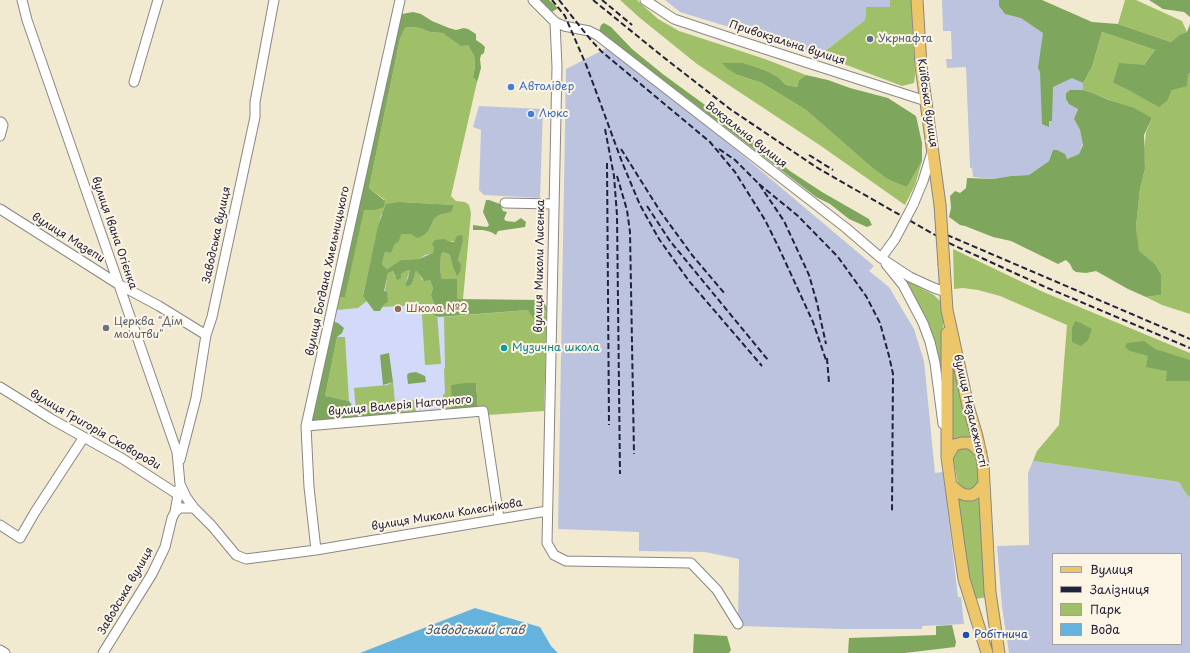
<!DOCTYPE html>
<meta charset="utf-8">
<style>
body{margin:0}
#map{position:relative;width:1190px;height:653px;overflow:hidden;background:#f2ead0;font-family:"Playpen Sans",sans-serif}
canvas{display:block}
.legend{position:absolute;left:1052px;top:553px;width:130px;height:92px;box-sizing:border-box;background:#fcf5e5;border:1px solid #a5a1a1;margin:0;padding:5px 7px;list-style:none;font-size:12px;color:#22223b}
.legend li{display:flex;align-items:center;gap:8px;height:20px}
.legend b{width:20px;border:1px solid #a5a1a1}
</style>
<div id="map">
<canvas width="1190" height="653"></canvas>
<ul class="legend">
<li><b style="height:5px;background:#ecc669"></b>Вулиця</li>
<li><b style="height:5px;background:#22223b"></b>Залізниця</li>
<li><b style="height:11px;background:#9fc069"></b>Парк</li>
<li><b style="height:11px;background:#64b2de"></b>Вода</li>
</ul>
</div>
<script>
const context = document.querySelector('canvas').getContext('2d');
context.lineJoin = 'round';
function paint(path, color) {
  context.fillStyle = color;
  context.fill(path, 'evenodd');
}
function toPath(rows) {
  const path = new Path2D();
  for (const r of rows) {
    path.moveTo(r[0], r[1]);
    for (let i = 2; i < r.length; i += 2) path.lineTo(r[i], r[i + 1]);
  }
  return path;
}
function stroke(path, color, width, dash) {
  context.strokeStyle = color;
  context.lineWidth = width;
  context.lineCap = dash ? 'butt' : 'round';
  context.setLineDash(dash || []);
  context.stroke(path);
}
function label(font, color, halo, rows, align = 'center') {
  context.font = font + ' "Playpen Sans",sans-serif';
  context.lineWidth = 4;
  context.setLineDash([]);
  context.textBaseline = 'middle';
  context.strokeStyle = halo;
  context.fillStyle = color;
  for (const [text, x, y, turn = 0] of rows) {
    context.save();
    context.translate(x, y);
    context.rotate((+turn || 0) * Math.PI / 180);
    context.textAlign = isNaN(turn) ? turn : align;
    if (halo) context.strokeText(text, 0, 0);
    context.fillText(text, 0, 0);
    context.restore();
  }
}
paint(toPath([
 [358,198,390,205,470,210,451,410,326,421,312,420]
]), '#d3d9f9');
paint(toPath([
 [665,0,890,0,890,8,866,7,865,20,820,55,680,12],
 [942,0,1009,0,1043,15,1072,77,1083,83,1083,90,1070,90,1066,93,1066,99,1078,109,1074,119,1080,130,1083,143,1079,154,1067,159,1053,150,1049,161,1029,175,1011,176,993,179,973,177,972,168,970,168,966,67,947,68,946,59,952,59,951,31,943,31],
 [607,48,734,148,874,266,869,271,889,287,914,329,924,361,935,473,943,472,958,597,961,597,964,624,922,626,922,629,844,629,738,626,739,559,705,552,639,551,639,532,558,529,566,69],
 [479,106,543,109,540,198,484,195,479,190,481,130,473,127],
 [1033,461,1179,482,1186,494,1190,497,1190,653,1009,653,1002,607,997,546,1029,545,1028,473],
 [1053,554,1181,554,1181,644,1053,644]
]), '#bcc3de');
paint(toPath([
 [620,0,637,0,658,19,679,31,765,59,806,75,799,80,797,87,786,85,778,77,765,70,744,63,738,75,762,83,806,110,869,165,907,187,922,161,915,185,905,205,821,146,697,64,640,18],
 [890,0,911,0,915,75,914,83,902,86,820,55,865,20,866,7,890,7],
 [1125,0,1136,0,1182,21,1187,32,1179,35,1171,42,1118,24],
 [411,27,420,28,430,32,443,33,468,45,474,56,475,65,473,77,477,82,451,196,456,201,465,202,469,205,471,213,463,299,457,299,442,279,440,270,441,254,444,252,450,255,452,264,458,260,463,241,448,241,435,253,425,255,419,259,401,260,387,269,382,264,385,252,391,253,395,244,398,234,412,234,429,230,434,219,439,215,450,212,454,205,401,202,381,215,363,295,367,301,358,308,337,310,339,297,345,297,365,201,385,200,369,188,400,39,405,28],
 [1102,32,1155,50,1144,65,1113,83,1132,92,1168,100,1172,90,1190,73,1190,314,1162,305,1146,297,1161,295,1161,274,1155,264,1138,251,1136,227,1140,189,1145,169,1144,149,1146,132,1152,118,1093,93,1083,90,1083,83,1092,67],
 [953,249,1041,291,1190,353,1190,497,1186,494,1179,482,1033,461,1037,451,1059,425,1067,325,1000,296,978,290,963,288,954,289],
 [410,270,405,284,409,286,412,284,416,271,420,275,422,280,430,280,433,288,431,295,434,304,382,307,388,273,393,271,395,277,406,271],
 [902,278,934,295,940,301,943,320,945,419,935,347],
 [547,309,544,411,488,415,478,409,476,383,452,410,444,410,443,395,445,393,444,369,445,368,444,317,528,310,540,316],
 [437,313,441,364,425,365,422,314],
 [337,337,345,337,349,401,325,396],
 [951,355,965,412,975,441,951,444],
 [393,382,395,402,416,400,416,412,400,413,397,408,356,411,354,388,387,385],
 [968,447,978,455,980,481,977,486,971,489,961,488,958,484,953,457,958,450],
 [981,495,988,597,975,599,969,578,955,496]
]), '#9fc069');
paint(toPath([
 [539,0,549,0,558,8,552,12],
 [999,0,1042,0,1092,22,1118,24,1171,42,1179,35,1187,32,1190,24,1190,73,1188,75,1187,86,1172,90,1168,100,1159,107,1132,92,1113,83,1119,63,1144,65,1155,50,1102,32,1092,67,1083,83,1072,78,1053,87,1052,121,1049,121,1049,127,1042,124,1040,72,1038,68,1043,33,1021,18,1005,14,999,6],
 [1149,0,1190,0,1190,17,1184,12,1163,9],
 [413,12,421,14,432,21,449,28,456,30,464,28,468,29,476,34,476,40,482,44,485,47,484,53,481,55,480,59,481,68,478,79,477,82,473,77,475,65,474,56,468,45,461,46,443,33,430,32,420,28,411,27,405,28,400,39,369,188,385,201,384,207,375,210,364,210,345,297,339,297,401,16,402,14],
 [604,23,611,27,632,49,664,75,753,140,790,171,822,192,869,219,872,225,867,227,849,219,830,204,816,197,794,180,599,31,601,25],
 [722,63,744,63,765,70,778,77,786,85,797,87,799,80,806,75,828,80,850,88,888,98,916,116,922,143,922,161,907,187,888,179,869,165,806,110,762,83,738,75,728,69],
 [1070,90,1083,90,1093,93,1109,100,1134,108,1152,118,1144,135,1145,169,1140,189,1136,227,1139,251,1155,264,1161,274,1161,295,1146,297,1128,289,1096,271,1086,273,1076,272,1073,270,1070,264,1066,260,1058,264,1011,241,993,237,965,226,960,225,949,217,951,208,950,196,955,191,960,193,966,188,967,178,993,179,1011,176,1029,175,1049,161,1053,150,1057,150,1065,154,1067,159,1079,154,1083,145,1080,130,1074,119,1078,109,1069,104,1066,99,1066,93],
 [486,200,489,200,500,204,503,211,507,212,504,219,506,221,515,222,521,218,526,222,525,227,498,231,496,235,491,232,483,230,473,230,473,225,487,227,489,225,483,212],
 [401,202,454,205,451,212,439,215,434,219,429,230,424,235,417,238,411,234,401,234,399,241,395,244,391,253,385,252,382,264,387,269,401,260,419,259,433,253,434,248,432,244,435,240,444,239,448,241,454,242,457,236,462,235,463,241,458,260,461,265,460,272,457,276,452,264,450,255,444,252,441,254,440,270,442,279,457,279,457,299,540,300,545,304,547,309,540,316,533,318,528,310,439,317,434,315,434,304,431,295,433,288,430,280,424,281,420,275,416,271,412,284,409,286,407,286,405,284,408,278,410,270,406,271,401,274,401,278,397,280,393,271,388,273,384,291,387,292,388,302,384,304,380,311,374,311,363,296,378,226,386,204],
 [331,321,338,323,344,328,342,333,337,337,325,396,349,401,356,411,397,408,400,413,398,420,316,426,311,418],
 [1075,321,1081,323,1092,329,1088,340,1081,346,1072,342,1072,328],
 [1144,341,1155,349,1190,360,1190,381,1166,381,1167,371,1146,367,1148,356,1130,351,1125,347,1127,343],
 [389,353,393,382,383,385,380,355],
 [416,372,425,376,426,382,408,384,407,375,409,373],
 [465,383,476,383,478,409,452,410,451,385],
 [952,625,956,642,955,647,905,653,848,653,849,638,936,635,936,626],
 [694,634,727,636,731,650,729,653,693,653]
]), '#7fa65d');
paint(toPath([
 [475,608,540,627,551,646,558,653,360,653]
]), '#64b2de');
const minor = toPath([
 [22,0,27,20,177,452,180,484,186,497,194,508],
 [533,0,555,22,564,26,589,31,597,35,846,228,881,258,910,277,934,288,946,292],
 [645,0,674,19,740,41,926,101],
 [555,22,557,67,547,543,554,555,566,561,691,563,717,590,738,624],
 [134,82,158,0],
 [0,136,3,125,1,122],
 [505,203,553,204],
 [913,205,923,181,932,152],
 [0,209,118,284,159,306,206,335],
 [881,258,895,239],
 [886,264,903,285,923,323,930,342,935,363,943,424],
 [0,387,53,420,123,459,177,494],
 [306,426,483,411,499,518],
 [180,460,196,398,206,335,212,317,255,117,255,102,274,0],
 [175,512,180,508,194,508,212,526,236,555,246,559,316,550,547,511],
 [0,525,20,538,35,512,84,437],
 [316,550,309,487,306,426,400,0],
 [0,650,5,653],
 [103,653,152,574,165,547,172,518,175,512,179,489]
]);
const major = toPath([
 [917,0,921,66,940,205],
 [944,265,947,310,968,406,977,436,983,464,990,592,999,653],
 [947,333,947,457,959,546,964,579,987,653],
 [948,456,954,445,962,443,970,443,974,446,981,453],
 [952,486,960,493,966,495,972,495,977,492,983,485]
]);
stroke(minor, '#8a8686', 11);
stroke(major, '#8a8686', 13);
stroke(minor, '#fff', 9);
stroke(major, '#ecc669', 11);
stroke(toPath([
 [552,0,565,16,587,67,622,162,640,205,659,239,689,281,762,366],
 [559,0,590,39,601,51,710,142,735,172,765,220,778,246,813,322,827,363],
 [593,0,662,56,730,109,816,167,856,190,951,244,1043,286,1190,348],
 [602,0,632,25],
 [605,129,614,176,617,215,620,474],
 [621,149,660,211,692,255,725,294],
 [719,149,735,160,759,184,784,221,809,275,817,303,826,344],
 [809,155,833,170],
 [607,163,609,425],
 [617,176,627,210,630,232,634,454],
 [759,184,798,216,838,257,866,296,880,323,889,356,893,374,892,512],
 [647,206,670,241,768,360],
 [947,235,1190,339],
 [827,358,829,383]
]), '#22223b', 2, [6, 3]);
const minorBridge = toPath([
 [895,239,913,205]
]);
const majorBridge = toPath([
 [940,205,944,265]
]);
stroke(minorBridge, '#8a8686', 11, []);
stroke(majorBridge, '#8a8686', 13, []);
stroke(minorBridge, '#fff', 9);
stroke(majorBridge, '#ecc669', 11);
for (const [x, y, r, color] of [
 [870,39,4,"#5c6f8a"],
 [511,87,4,"#3f7fe0"],
 [531,114,4,"#3f7fe0"],
 [398,309,4,"#8d6e63"],
 [106,328,4,"#6b7280"],
 [504,348,4,"#0f9aa8"],
 [966,635,4,"#1a4fb4"]
]) {
  const dot = new Path2D();
  dot.arc(x, y, r, 0, 2 * Math.PI);
  context.fillStyle = color;
  context.fill(dot);
  stroke(dot, '#fcf5e5', 1.5);
}
label('11px', '#4e5e75', '#fcf5e5', [
 ["Укрнафта",878,39]
], 'left');
label('11px', '#22223b', '#fcf5e5', [
 ["Привокзальна вулиця",787,43,18],
 ["Київська вулиця",927,103,82],
 ["Вокзальна вулиця",746,135,38],
 ["вулиця Івана Огієнка",114,233,71],
 ["Заводська вулиця",217,235,-78],
 ["вулиця Мазепи",68,238,32],
 ["вулиця Миколи Лисенка",540,266,-89],
 ["вулиця Богдана Хмельницького",328,271,-78],
 ["вулиця Валерія Нагорного",400,406,-5],
 ["вулиця Незалежності",970,411,77],
 ["вулиця Григорія Сковороди",95,430,30],
 ["вулиця Миколи Колеснікова",447,515,-9],
 ["Заводська вулиця",126,591,-60]
]);
label('11px', '#366cbe', '#fcf5e5', [
 ["Автолідер",519,87],
 ["Люкс",539,114]
], 'left');
label('11px', '#785e54', '#fcf5e5', [
 ["Школа №2",406,309]
], 'left');
label('11px', '#5b616d', '#fcf5e5', [
 ["Церква \"Дім",114,322],
 ["молитви\"",114,335]
], 'left');
label('11px', '#0d838f', '#fcf5e5', [
 ["Музична школа",512,348]
], 'left');
label('11px', '#164399', '#fcf5e5', [
 ["Робітнича",974,635]
], 'left');
label('italic 12px', '#395474', '#fcf5e5', [
 ["Заводський став",475,631]
]);
</script>
